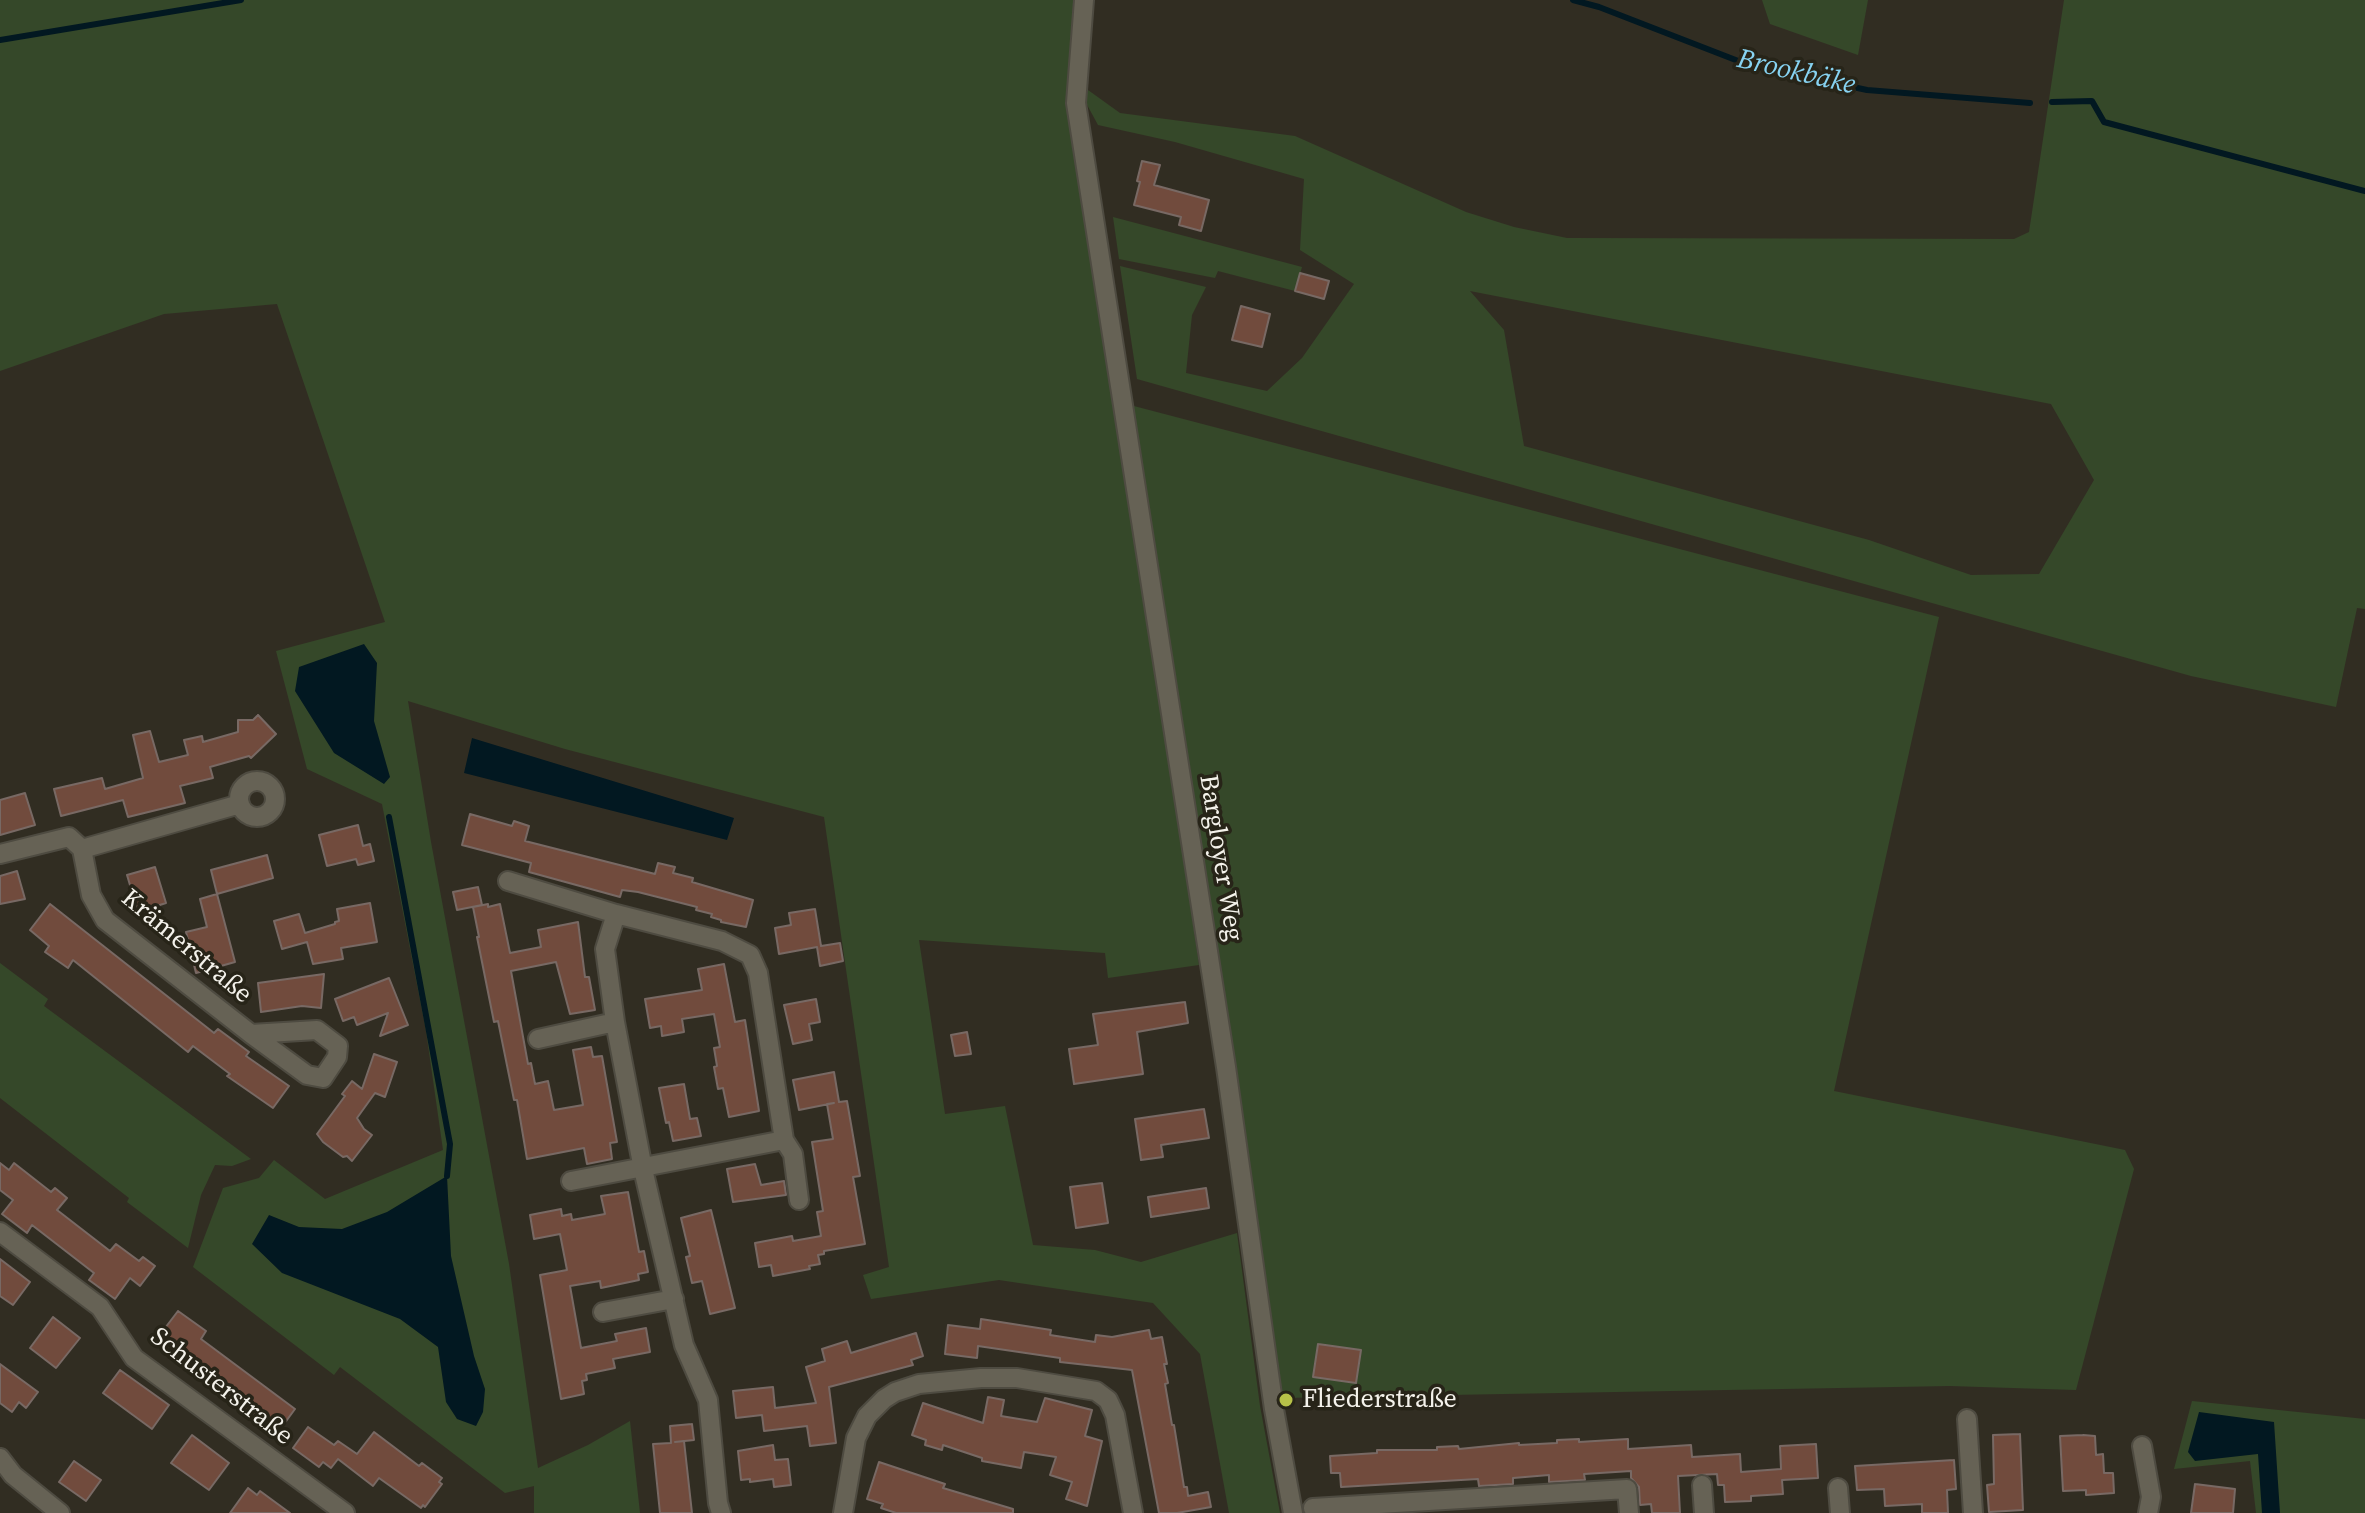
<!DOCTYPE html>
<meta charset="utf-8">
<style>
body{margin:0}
canvas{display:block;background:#312d22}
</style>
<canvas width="2365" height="1513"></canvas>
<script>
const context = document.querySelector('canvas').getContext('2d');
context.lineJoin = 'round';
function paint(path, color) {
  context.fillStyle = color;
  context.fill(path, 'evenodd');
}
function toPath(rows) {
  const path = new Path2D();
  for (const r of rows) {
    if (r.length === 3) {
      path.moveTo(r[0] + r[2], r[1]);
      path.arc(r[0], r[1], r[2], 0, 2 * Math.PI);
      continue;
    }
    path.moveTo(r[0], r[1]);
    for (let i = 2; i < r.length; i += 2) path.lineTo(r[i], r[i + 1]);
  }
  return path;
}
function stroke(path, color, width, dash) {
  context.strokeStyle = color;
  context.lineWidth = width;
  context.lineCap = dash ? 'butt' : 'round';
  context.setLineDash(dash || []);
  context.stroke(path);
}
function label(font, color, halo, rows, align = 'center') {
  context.font = font + ' "Source Serif 4",serif';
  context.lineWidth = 7;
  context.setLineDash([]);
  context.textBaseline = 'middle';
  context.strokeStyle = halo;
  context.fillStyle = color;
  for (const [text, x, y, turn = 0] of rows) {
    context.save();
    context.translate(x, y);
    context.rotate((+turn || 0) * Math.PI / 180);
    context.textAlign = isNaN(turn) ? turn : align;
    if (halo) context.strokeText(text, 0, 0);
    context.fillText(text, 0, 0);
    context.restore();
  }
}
paint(toPath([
 [0,0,1076,0,1070,60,1199,965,1108,978,1105,953,919,940,945,1114,1005,1106,1033,1245,1095,1250,1141,1262,1237,1233,1260,1406,1280,1513,1229,1513,1200,1354,1153,1303,999,1280,871,1299,863,1275,889,1267,824,817,565,749,408,701,431,842,509,1264,538,1468,588,1445,630,1421,640,1513,534,1513,534,1486,505,1493,340,1367,334,1375,193,1267,223,1188,259,1178,274,1160,325,1199,443,1150,426,1031,382,804,307,769,276,651,385,622,277,304,164,314,0,371],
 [1762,0,1868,0,1858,55,1770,24],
 [2064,0,2365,0,2365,609,2357,608,2336,707,2191,676,1137,379,1120,266,1206,287,1192,315,1186,373,1267,391,1302,358,1354,284,1300,250,1304,179,1175,142,1098,125,1085,101,1088,90,1120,113,1295,136,1466,212,1514,227,1567,238,2014,239,2029,232],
 [1470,291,2051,404,2094,480,2039,574,1971,575,1869,540,1524,446,1504,330],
 [1113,217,1302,267,1295,291,1218,271,1215,278,1119,259],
 [1130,405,1939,617,1834,1091,2125,1150,2134,1169,2076,1390,1950,1386,1281,1398,1227,1009],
 [0,963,48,999,44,1006,251,1159,232,1166,215,1165,201,1195,188,1248,127,1202,129,1198,0,1098],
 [2192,1401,2365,1419,2365,1513,2256,1513,2250,1461,2174,1469]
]), '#354829');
paint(toPath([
 [364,644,377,663,374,721,390,777,384,784,334,753,295,691,299,667],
 [472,738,734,818,727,840,464,773],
 [447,1176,451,1256,474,1356,485,1389,483,1412,476,1426,457,1419,446,1402,438,1347,400,1319,282,1273,252,1244,269,1215,299,1227,342,1229,387,1212],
 [2199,1412,2274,1422,2280,1513,2262,1513,2258,1454,2195,1461,2188,1452]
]), '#021821');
stroke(toPath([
 [1573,0,1599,7,1746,64,1867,90,2030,103],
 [0,40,241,0],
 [2052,102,2092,101,2104,122,2365,191],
 [389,817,450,1144,447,1176]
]), '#021821', 6);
const building = toPath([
 [1142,161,1160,165,1154,185,1209,200,1201,231,1179,225,1181,217,1134,205,1140,182,1137,181,1142,161],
 [1300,273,1329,281,1324,299,1295,291,1300,273],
 [1241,306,1270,314,1262,347,1232,340,1241,306],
 [258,715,276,734,251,758,249,756,210,767,213,778,180,786,185,803,128,817,123,800,61,816,54,789,102,778,105,789,143,778,133,735,150,731,159,762,188,755,184,740,202,736,203,742,238,732,238,720,253,720,258,715],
 [25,793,35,825,0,835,0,800,25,793],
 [470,814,512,826,514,821,529,826,525,841,655,874,658,863,675,867,673,873,693,878,692,882,753,900,746,927,721,922,721,920,711,917,712,914,696,910,697,907,638,892,622,890,620,897,529,872,531,863,462,845,470,814],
 [358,825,363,846,370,844,374,861,358,865,356,859,327,866,319,835,358,825],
 [267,855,273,878,217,894,211,870,267,855],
 [155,867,166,903,138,912,127,875,155,867],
 [17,871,25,899,0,904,0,876,17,871],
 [478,887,482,905,457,910,453,892,478,887],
 [217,894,235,962,196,973,186,932,207,927,200,899,217,894],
 [370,903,377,942,341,948,343,959,313,964,307,942,282,949,274,921,299,914,305,933,335,924,335,922,339,921,337,909,370,903],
 [50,904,214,1033,218,1029,249,1052,246,1056,289,1086,273,1108,227,1076,230,1074,193,1046,188,1052,73,960,68,968,45,952,49,946,30,930,50,904],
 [488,904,488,907,500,904,510,953,541,947,538,930,578,922,585,977,589,977,595,1010,570,1014,556,962,511,971,528,1064,531,1063,535,1084,548,1081,554,1110,583,1105,573,1050,591,1047,593,1057,602,1056,617,1142,610,1143,612,1159,587,1164,584,1148,527,1159,517,1100,514,1100,498,1021,494,1022,477,937,479,937,473,907,488,904],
 [815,909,821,946,840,943,843,961,820,966,817,947,779,954,775,928,791,925,789,913,815,909],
 [724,964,735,1022,745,1020,759,1111,729,1117,723,1088,718,1089,714,1067,717,1066,714,1048,720,1047,714,1014,682,1019,684,1032,662,1036,661,1026,650,1028,645,999,702,990,698,969,724,964],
 [324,974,321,1008,302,1006,261,1012,258,983,324,974],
 [389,978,408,1025,380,1036,388,1013,357,1025,354,1017,343,1021,335,999,389,978],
 [816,999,820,1022,809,1024,812,1040,793,1044,784,1005,816,999],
 [1185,1002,1188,1023,1137,1032,1143,1074,1074,1084,1069,1049,1098,1045,1093,1014,1185,1002],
 [967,1032,971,1054,955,1056,951,1035,967,1032],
 [374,1054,397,1062,385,1097,375,1093,357,1118,364,1129,372,1135,352,1161,347,1156,343,1157,323,1142,317,1134,345,1096,342,1094,352,1081,362,1089,374,1054],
 [834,1072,839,1102,847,1101,860,1176,853,1177,865,1244,824,1251,824,1254,818,1255,820,1264,809,1266,810,1269,773,1276,771,1265,759,1267,755,1243,792,1236,793,1241,821,1236,817,1212,823,1211,812,1142,833,1139,827,1104,834,1103,799,1110,793,1080,834,1072],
 [684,1084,690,1119,697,1118,701,1136,673,1141,669,1122,666,1123,659,1088,684,1084],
 [1204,1109,1209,1138,1161,1145,1163,1157,1141,1160,1135,1119,1204,1109],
 [0,1163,9,1170,14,1163,51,1192,55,1188,67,1198,57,1210,110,1251,116,1244,139,1261,143,1257,155,1266,140,1286,130,1278,115,1299,89,1280,94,1273,32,1225,27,1233,2,1214,13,1200,0,1190,0,1163],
 [755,1164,761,1185,784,1181,786,1195,733,1202,727,1169,755,1164],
 [1102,1183,1108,1223,1076,1228,1070,1187,1102,1183],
 [1206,1188,1209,1208,1151,1217,1148,1197,1206,1188],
 [628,1192,639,1252,644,1251,648,1272,638,1274,639,1280,601,1288,600,1281,570,1286,581,1348,617,1341,615,1334,646,1328,650,1352,613,1359,615,1368,586,1374,587,1380,582,1381,584,1394,561,1399,540,1275,567,1270,560,1234,534,1239,530,1215,561,1209,562,1216,571,1214,572,1220,605,1214,601,1196,628,1192],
 [711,1210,735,1308,710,1314,702,1281,692,1283,686,1257,690,1256,681,1218,711,1210],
 [0,1259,30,1282,13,1305,0,1296,0,1259],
 [178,1311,206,1331,201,1339,295,1409,284,1424,276,1419,270,1427,194,1369,198,1364,159,1336,178,1311],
 [53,1317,80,1338,56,1368,30,1348,53,1317],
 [981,1319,1051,1330,1050,1335,1095,1342,1096,1335,1112,1337,1149,1330,1151,1339,1162,1337,1167,1364,1164,1364,1168,1383,1165,1384,1172,1425,1174,1425,1184,1487,1187,1487,1188,1496,1208,1492,1211,1507,1177,1513,1159,1513,1132,1370,1060,1362,1060,1358,978,1346,977,1358,945,1354,948,1325,980,1329,981,1319],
 [916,1333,923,1356,911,1360,913,1365,829,1387,836,1443,810,1446,807,1426,764,1431,762,1415,736,1418,733,1391,773,1387,775,1408,816,1403,806,1367,825,1361,822,1349,847,1341,851,1353,916,1333],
 [1318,1344,1361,1350,1356,1383,1313,1377,1318,1344],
 [0,1364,38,1392,26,1408,19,1402,12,1412,0,1403,0,1364],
 [120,1370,169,1405,152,1429,103,1393,120,1370],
 [988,1397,1004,1400,1001,1416,1037,1422,1045,1398,1092,1410,1085,1436,1102,1441,1087,1506,1066,1499,1072,1482,1050,1475,1056,1457,1024,1452,1021,1468,982,1461,982,1458,943,1445,942,1450,925,1445,926,1440,912,1435,923,1403,983,1423,988,1397],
 [692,1424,694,1440,675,1442,684,1441,692,1513,660,1513,653,1444,671,1443,670,1426,692,1424],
 [308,1427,334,1445,338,1441,357,1454,374,1432,419,1466,422,1463,442,1478,439,1482,442,1484,425,1507,423,1505,421,1508,379,1478,373,1486,338,1459,331,1468,323,1462,319,1467,293,1448,308,1427],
 [2020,1434,2023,1510,1989,1512,1987,1485,1994,1484,1993,1435,2020,1434],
 [192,1435,229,1463,209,1490,171,1463,192,1435],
 [2083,1435,2095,1436,2096,1455,2103,1454,2104,1473,2113,1473,2114,1493,2086,1495,2086,1490,2063,1491,2060,1436,2083,1435],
 [1579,1439,1579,1442,1628,1439,1628,1449,1691,1445,1692,1457,1740,1454,1741,1472,1781,1469,1780,1446,1816,1444,1818,1478,1782,1480,1783,1494,1751,1496,1751,1501,1725,1502,1724,1485,1718,1485,1717,1474,1678,1476,1680,1513,1652,1513,1651,1504,1640,1505,1639,1487,1631,1478,1631,1471,1584,1474,1585,1480,1549,1482,1549,1475,1513,1478,1513,1484,1479,1486,1478,1479,1341,1487,1340,1473,1331,1473,1330,1456,1377,1453,1377,1450,1437,1450,1437,1447,1458,1446,1459,1449,1519,1443,1519,1445,1557,1443,1557,1440,1579,1439],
 [773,1445,775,1460,788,1459,791,1485,774,1487,773,1479,750,1482,750,1479,741,1480,738,1451,773,1445],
 [1954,1460,1956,1489,1947,1490,1948,1513,1922,1513,1922,1504,1885,1506,1884,1489,1857,1490,1855,1466,1954,1460],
 [74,1461,101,1480,86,1501,59,1482,74,1461],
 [879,1462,945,1484,943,1488,1013,1509,1013,1513,896,1513,881,1508,883,1504,867,1499,879,1462],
 [2195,1484,2235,1489,2233,1513,2191,1513,2195,1484],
 [248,1488,257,1495,260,1491,290,1513,230,1513,248,1488]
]);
paint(building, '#714b3d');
stroke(building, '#786964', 2);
const minor = toPath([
 [1084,0,1076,103,1226,1067,1274,1409,1293,1513],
 [257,799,18],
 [82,849,91,895,105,920,251,1034,307,1075,323,1078,337,1057,338,1046,317,1030,251,1034],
 [0,854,69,837,82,849,240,804],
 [508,881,616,914,722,941,750,955,758,973,784,1140,571,1181],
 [616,914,605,949,615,1022,643,1169,684,1345,708,1400,718,1503,721,1513],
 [538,1039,615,1022],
 [784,1140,793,1154,799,1200],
 [0,1232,100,1307,134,1358,345,1513],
 [603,1312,674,1299],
 [1967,1419,1973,1513],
 [2142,1446,2151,1497,2148,1513],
 [0,1458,13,1475,60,1513],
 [1702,1485,1704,1513],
 [1838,1488,1840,1513],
 [1313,1508,1627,1489,1629,1513],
 [843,1513,856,1438,867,1416,884,1399,895,1392,919,1384,981,1378,1017,1378,1096,1391,1108,1400,1115,1415,1133,1513]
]);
stroke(minor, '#4e4b41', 22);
stroke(minor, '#666255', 18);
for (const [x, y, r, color] of [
 [1286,1400,8,"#b7c148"]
]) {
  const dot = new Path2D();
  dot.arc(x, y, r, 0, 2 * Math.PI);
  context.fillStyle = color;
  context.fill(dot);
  stroke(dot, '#272418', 3);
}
label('26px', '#f4f2eb', '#272418', [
 ["Bargloyer Weg",1220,858,81],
 ["Krämerstraße",186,947,40],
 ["Schusterstraße",221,1387,38]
]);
label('26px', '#f4f2eb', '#272418', [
 ["Fliederstraße",1302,1400]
], 'left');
label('italic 28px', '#87d3f2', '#272418', [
 ["Brookbäke",1796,73,13]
]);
</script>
